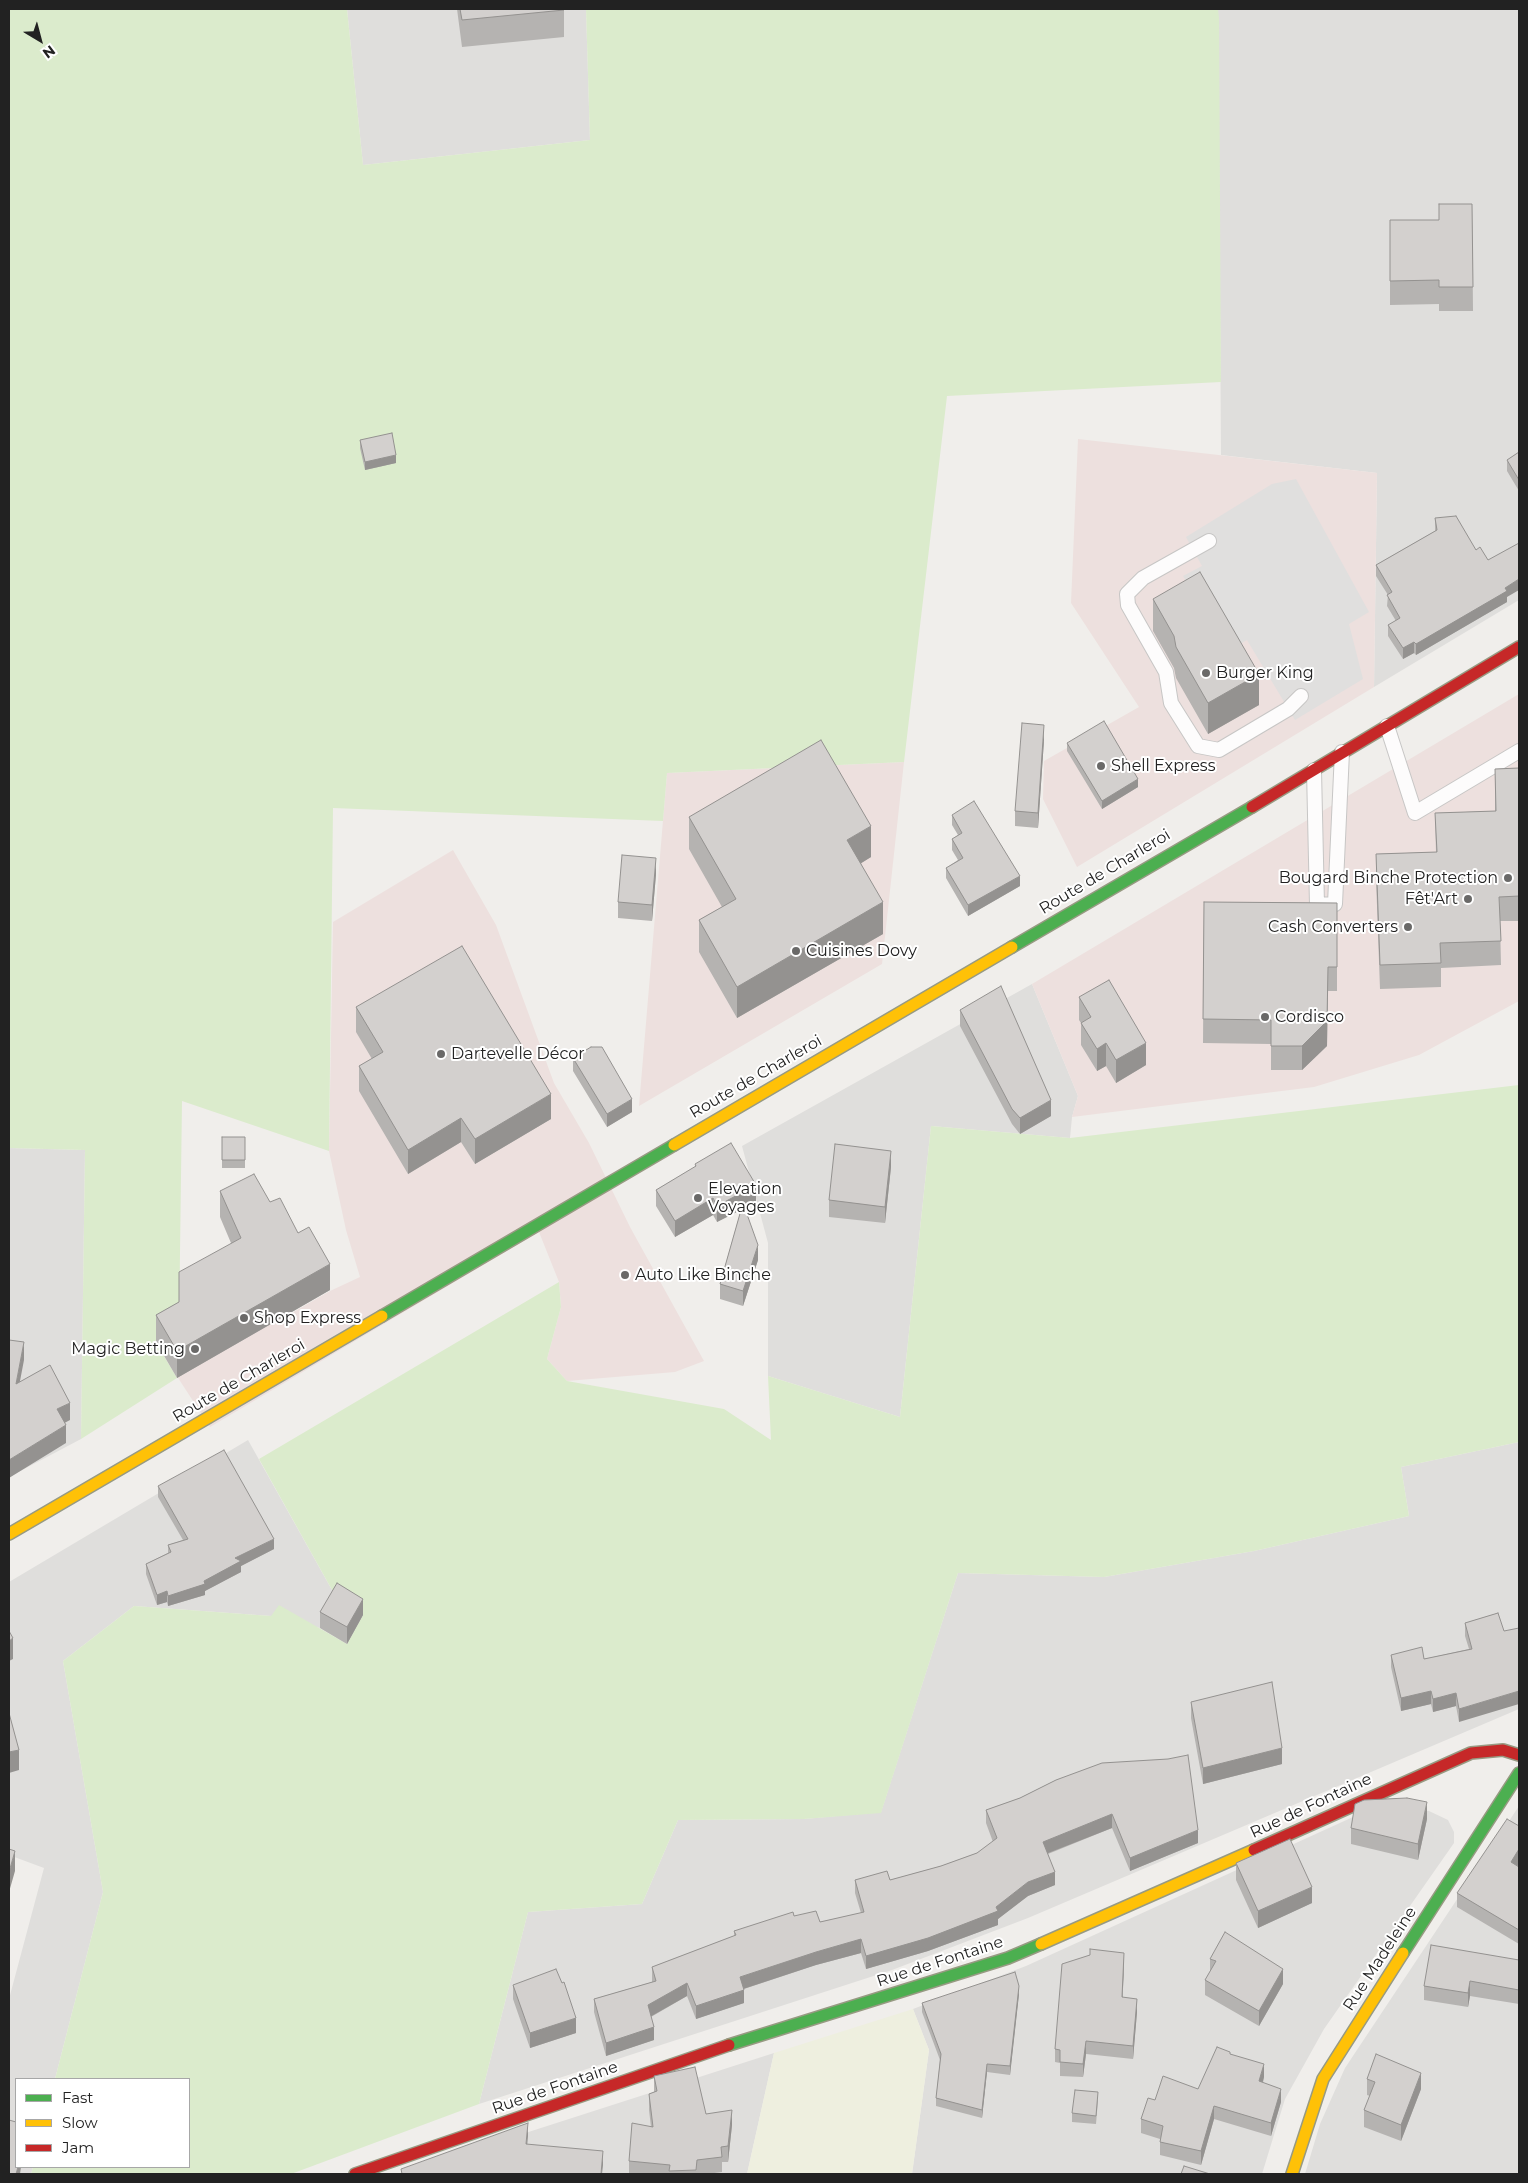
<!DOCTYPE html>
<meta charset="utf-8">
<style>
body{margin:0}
#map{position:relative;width:1528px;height:2183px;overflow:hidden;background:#f0eeeb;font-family:Montserrat,sans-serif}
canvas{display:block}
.frame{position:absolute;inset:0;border:10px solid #222;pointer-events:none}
.legend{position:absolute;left:15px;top:2078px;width:175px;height:90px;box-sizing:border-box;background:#fff;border:1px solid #a7a7a7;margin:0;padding:6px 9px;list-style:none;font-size:15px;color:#222}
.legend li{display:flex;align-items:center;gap:10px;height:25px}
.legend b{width:25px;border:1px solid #a7a7a7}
.north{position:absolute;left:15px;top:15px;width:50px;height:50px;-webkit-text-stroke:4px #fff;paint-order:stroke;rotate:143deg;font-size:14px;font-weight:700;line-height:20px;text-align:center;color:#222}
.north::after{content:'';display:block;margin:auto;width:18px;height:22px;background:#222;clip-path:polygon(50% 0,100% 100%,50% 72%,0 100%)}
</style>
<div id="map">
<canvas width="1528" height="2183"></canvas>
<div class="frame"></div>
<ul class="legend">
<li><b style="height:6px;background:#4caf50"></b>Fast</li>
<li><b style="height:6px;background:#ffc107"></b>Slow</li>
<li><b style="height:6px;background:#c62828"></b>Jam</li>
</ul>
<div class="north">N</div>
</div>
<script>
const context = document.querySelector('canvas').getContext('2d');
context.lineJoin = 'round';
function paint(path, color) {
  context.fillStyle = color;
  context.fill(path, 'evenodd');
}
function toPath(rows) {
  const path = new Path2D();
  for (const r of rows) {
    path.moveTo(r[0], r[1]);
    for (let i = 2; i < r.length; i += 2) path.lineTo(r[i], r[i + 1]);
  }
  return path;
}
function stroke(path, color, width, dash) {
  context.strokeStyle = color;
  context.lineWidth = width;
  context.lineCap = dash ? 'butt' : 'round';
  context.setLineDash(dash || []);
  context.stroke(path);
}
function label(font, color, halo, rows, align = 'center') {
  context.font = font + ' Montserrat,sans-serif';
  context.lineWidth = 4;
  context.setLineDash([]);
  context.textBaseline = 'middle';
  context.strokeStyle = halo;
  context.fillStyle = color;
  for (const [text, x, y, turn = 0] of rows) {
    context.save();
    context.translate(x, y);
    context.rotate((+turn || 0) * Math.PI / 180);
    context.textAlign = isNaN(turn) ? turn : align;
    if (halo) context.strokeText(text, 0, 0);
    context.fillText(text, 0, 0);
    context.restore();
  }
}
paint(toPath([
 [347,9,586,9,590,140,363,165],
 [1218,9,1519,9,1519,600,1374,687,1377,473,1221,455],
 [1032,984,1078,1096,1072,1117,1070,1138,931,1126,900,1417,768,1376,768,1243,742,1146],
 [9,1148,85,1150,81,1439,9,1477],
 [248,1440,337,1599,363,1615,347,1644,320,1628,271,1616,134,1606,63,1661,103,1892,55,2079,16,2079,16,2167,33,2167,31,2174,9,2174,9,1999,44,1868,9,1855,9,1582],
 [1519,1442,1519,1709,1028,1918,892,1970,479,2104,528,1912,642,1904,678,1820,804,1819,881,1812,958,1573,1104,1577,1254,1551,1409,1516,1401,1467],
 [1519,1806,1519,2174,1305,2174,1320,2124,1345,2068],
 [1403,1809,1429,1811,1448,1820,1454,1832,1454,1843,1324,2029,1285,2099,1262,2174,912,2174,929,2050,913,2009,1026,1966,1353,1817],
 [774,2053,747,2174,408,2174,485,2146]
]), '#dfdedc');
paint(toPath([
 [1078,439,1377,473,1374,687,1077,867,1043,799,1044,761,1139,707,1071,603],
 [1519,694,1519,1001,1419,1055,1314,1087,1072,1117,1078,1096,1032,984],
 [904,762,882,964,639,1106,667,773],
 [453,850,496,925,554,1083,589,1143,630,1227,704,1361,675,1372,567,1381,547,1359,561,1307,559,1282,539,1232,210,1427,154,1341,250,1288,271,1325,330,1291,360,1277,346,1230,329,1151,333,922]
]), '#ede0de');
paint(toPath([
 [913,2009,929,2050,912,2174,747,2174,774,2053]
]), '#eeefdf');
paint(toPath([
 [9,9,347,9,363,165,590,140,586,9,1218,9,1219,18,1221,382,947,396,904,762,667,773,663,821,333,808,329,1151,182,1101,179,1329,155,1341,177,1378,81,1439,85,1150,9,1148],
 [1519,1085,1519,1442,1401,1467,1409,1516,1254,1551,1104,1577,958,1573,881,1813,804,1819,678,1820,642,1904,528,1912,479,2104,291,2174,31,2174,33,2167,189,2167,189,2079,55,2079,103,1892,63,1661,134,1606,271,1616,279,1605,347,1644,363,1615,337,1599,259,1459,559,1282,561,1307,547,1359,567,1381,724,1409,771,1440,768,1376,900,1417,931,1126,1070,1138]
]), '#dbebcc');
paint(toPath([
 [1296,479,1369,612,1349,624,1363,679,1295,720,1247,640,1229,650,1183,576,1202,566,1186,537,1272,484]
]), '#e0dfde');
const lane = toPath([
 [1209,541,1143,578,1127,594,1128,605,1166,672,1171,703,1198,746,1219,750,1288,709,1301,696],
 [1387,726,1415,813,1519,751],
 [1314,770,1317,905,1335,904,1342,752]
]);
const fast = toPath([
 [1012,947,1252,807],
 [382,1316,674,1145],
 [1403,1953,1519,1773],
 [729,2045,1008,1958,1041,1944]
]);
const slow = toPath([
 [674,1145,1012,947],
 [9,1534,382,1316],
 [1041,1944,1254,1850],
 [1292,2174,1323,2079,1403,1953]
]);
const jam = toPath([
 [1252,807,1519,647],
 [1254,1850,1471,1753,1503,1750,1519,1755],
 [355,2174,729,2045]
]);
stroke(lane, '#c7c6c5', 16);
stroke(fast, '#979a82', 14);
stroke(slow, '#979a82', 14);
stroke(jam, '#979a82', 14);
stroke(lane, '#fdfcfc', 14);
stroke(fast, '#4caf50', 11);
stroke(slow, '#ffc107', 11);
stroke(jam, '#c62828', 11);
paint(toPath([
 [457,9,564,9,564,37,462,47],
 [1472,204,1473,311,1439,311,1439,304,1390,305,1390,220,1439,220],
 [360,440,396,463,365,470,360,448],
 [1519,452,1519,491,1507,471,1507,460],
 [1435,518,1476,550,1507,597,1507,602,1416,655,1414,653,1403,659,1388,636,1388,625,1396,621,1387,606,1388,595,1376,576,1376,565,1435,531],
 [1153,599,1259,705,1208,734,1176,678,1174,668,1153,631],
 [1044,740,1038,828,1015,826,1015,811],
 [1067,743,1138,787,1102,809,1067,751],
 [1519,768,1519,921,1500,921,1501,965,1441,968,1441,987,1380,989,1376,878,1376,854,1436,852,1435,813,1495,811,1495,769],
 [952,815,1020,886,968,916,946,878,946,868,958,860,952,850,952,839,958,835,952,825],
 [689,817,871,857,861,863,883,934,737,1018,699,952,699,920,722,907,689,849],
 [656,874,652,921,618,918,618,902],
 [1204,902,1337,903,1337,991,1328,991,1327,1046,1302,1070,1271,1070,1271,1044,1203,1043],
 [1079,997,1146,1065,1116,1083,1106,1066,1097,1071,1081,1045,1081,1023,1079,1020],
 [356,1007,551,1119,475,1164,461,1142,408,1174,359,1091,359,1066,372,1059,356,1032],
 [960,1010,1051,1116,1020,1134,1012,1124,960,1026],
 [573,1058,632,1112,607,1127,573,1071],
 [222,1137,245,1137,245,1168,222,1168],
 [695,1164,756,1202,745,1208,758,1260,743,1306,720,1299,720,1284,741,1210,717,1222,713,1215,675,1237,656,1206,656,1190,695,1167],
 [891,1167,885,1223,829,1217,829,1200],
 [220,1191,270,1202,298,1233,330,1290,177,1378,156,1342,156,1315,179,1302,231,1243,220,1217],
 [158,1486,274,1549,241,1566,241,1572,205,1591,205,1595,168,1606,167,1602,157,1605,146,1574,146,1564,168,1553,168,1545,183,1540,158,1497],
 [320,1612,363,1615,347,1644,320,1628],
 [1498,1613,1459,1722,1456,1706,1433,1712,1431,1704,1401,1711,1391,1667,1391,1655,1424,1659,1469,1649,1465,1636,1465,1623],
 [1191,1702,1282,1764,1203,1784,1191,1718],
 [1056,1780,1198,1843,1130,1871,1112,1828,1048,1854,1055,1885,1028,1896,998,1919,998,1925,928,1951,866,1969,861,1953,816,1965,744,1989,744,2003,696,2019,687,1996,651,2017,654,2040,606,2056,594,2012,594,1999,652,1982,652,1967,734,1936,734,1931,794,1916,820,1922,861,1913,855,1893,855,1880,890,1880,941,1866,977,1853,993,1842,986,1823,986,1810,1020,1798],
 [1427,1819,1418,1860,1351,1844,1351,1828],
 [1519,1826,1519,1863,1518,1866,1519,1867,1519,1944,1457,1907,1457,1893],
 [1236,1863,1312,1903,1258,1928,1236,1880],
 [1210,1959,1283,1984,1259,2026,1205,1995,1205,1980,1210,1972],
 [1519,1960,1519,2004,1470,1996,1468,2007,1424,2000,1424,1986],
 [1124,1966,1122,1998,1137,2012,1133,2059,1086,2054,1083,2077,1060,2076,1060,2063,1055,2062,1055,2049],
 [513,1985,576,2033,530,2048,513,1999],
 [1019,1994,1010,2075,987,2072,982,2118,936,2106,936,2098,940,2060,922,2012,922,2003],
 [1230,2054,1264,2077,1263,2083,1281,2102,1271,2136,1214,2119,1201,2165,1160,2155,1160,2139,1141,2133,1141,2119,1155,2100,1198,2089],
 [654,2076,706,2114,732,2125,728,2162,722,2162,722,2172,707,2174,629,2174,629,2161,651,2127,649,2110,649,2094,654,2092],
 [1367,2079,1421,2089,1401,2141,1364,2127,1364,2110,1370,2096,1367,2095],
 [1098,2100,1096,2124,1072,2122,1072,2113]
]), '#b5b3b1');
paint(toPath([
 [396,455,396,463,365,470,365,462],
 [1519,579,1519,590,1507,597,1507,602,1416,655,1416,644],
 [1414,642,1414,653,1403,659,1403,648],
 [1259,674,1259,705,1208,734,1208,703],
 [1044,725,1044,740,1038,828,1038,813],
 [1138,779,1138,787,1102,809,1102,801],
 [871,826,871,857,847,872,847,840],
 [656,858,656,874,652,921,652,905],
 [1020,876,1020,886,968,916,968,905],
 [883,902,883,934,737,1018,737,987],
 [1328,967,1327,1046,1302,1070,1302,1046],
 [1106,1043,1106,1066,1097,1071,1097,1049],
 [1146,1043,1146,1065,1116,1083,1116,1060],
 [551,1094,551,1119,475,1164,475,1139],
 [632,1099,632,1112,607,1127,607,1114],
 [1051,1100,1051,1116,1020,1134,1020,1118],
 [461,1118,461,1142,408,1174,408,1150],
 [891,1151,891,1167,885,1223,885,1207],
 [756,1185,756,1202,717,1222,717,1206],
 [713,1198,713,1215,675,1237,675,1221],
 [758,1245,758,1260,743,1306,743,1291],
 [330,1264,330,1290,177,1378,177,1351],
 [24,1342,24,1360,16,1402,16,1384],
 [70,1403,70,1420,57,1427,57,1409],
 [66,1425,66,1443,9,1478,9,1460],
 [274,1539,274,1549,241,1566,241,1572,205,1591,205,1595,168,1606,168,1596,204,1581,235,1558],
 [167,1591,167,1602,157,1605,157,1595],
 [363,1599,363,1615,347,1644,347,1627],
 [13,1638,13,1659,9,1661,9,1641],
 [9,1665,10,1665,10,1685,9,1685],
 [1431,1691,1431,1704,1401,1711,1401,1698],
 [1519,1691,1519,1704,1459,1722,1459,1709],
 [1456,1693,1456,1706,1433,1712,1433,1699],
 [1282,1748,1282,1764,1203,1784,1203,1768],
 [19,1750,19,1770,9,1773,9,1752],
 [1427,1802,1427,1819,1418,1860,1418,1844],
 [1112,1814,1112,1828,1043,1855,1043,1842],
 [1198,1830,1198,1843,1130,1871,1130,1858],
 [1519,1849,1519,1863,1511,1876,1511,1862],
 [15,1851,15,1871,9,1892,9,1872],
 [1055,1872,1055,1885,1028,1896,998,1919,998,1925,928,1951,866,1969,866,1956,996,1907,1028,1882],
 [1312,1887,1312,1903,1258,1928,1258,1911],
 [861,1939,861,1953,816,1965,740,1990,740,1977,816,1952],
 [1124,1953,1124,1966,1122,2011,1122,1997],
 [1283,1969,1283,1984,1259,2026,1259,2011],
 [1470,1981,1470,1996,1468,2007,1468,1993],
 [687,1983,687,1996,648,2018,648,2005],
 [1019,1986,1019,1994,1010,2075,1010,2066],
 [744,1990,744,2003,696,2019,696,2006],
 [1137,1999,1137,2012,1133,2059,1133,2046],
 [576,2018,576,2033,530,2048,530,2033],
 [654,2027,654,2040,606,2056,606,2043],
 [1086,2041,1086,2054,1083,2077,1083,2064],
 [987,2064,987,2072,982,2118,982,2110],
 [1264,2064,1264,2077,1259,2095,1259,2081],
 [1421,2073,1421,2089,1401,2141,1401,2125],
 [1281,2089,1281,2102,1271,2136,1271,2123],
 [1214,2106,1214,2119,1201,2165,1201,2151],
 [732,2110,732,2125,728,2162,728,2146],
 [528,2123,528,2136,526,2158,526,2144],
 [603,2151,603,2165,602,2174,601,2174],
 [18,2167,21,2167,20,2174,16,2174]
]), '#949290');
const building = toPath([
 [460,9,564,9,564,10,462,20,460,9],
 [1439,204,1472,204,1473,287,1439,287,1439,280,1390,281,1390,220,1439,220,1439,204],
 [392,433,396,455,365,462,360,440,392,433],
 [1519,452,1519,480,1507,460,1519,452],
 [1456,516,1476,550,1480,547,1488,560,1519,543,1519,579,1505,588,1507,591,1416,644,1414,642,1403,648,1388,625,1400,618,1387,595,1392,592,1376,565,1437,530,1435,518,1456,516],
 [1200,572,1259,674,1208,703,1176,647,1174,636,1153,599,1200,572],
 [1104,721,1138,779,1102,801,1067,743,1104,721],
 [1022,723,1044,725,1038,813,1015,811,1022,723],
 [821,740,871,826,847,840,883,902,737,987,699,920,736,899,689,817,821,740],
 [1519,768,1519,896,1499,897,1501,941,1440,943,1441,963,1380,965,1376,854,1437,852,1435,813,1496,811,1495,769,1519,768],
 [974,801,1020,876,968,905,946,868,963,858,952,839,962,833,952,815,974,801],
 [622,855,656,858,652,905,618,902,622,855],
 [1204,902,1337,903,1337,967,1328,967,1327,1021,1302,1046,1271,1046,1271,1020,1203,1019,1204,902],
 [462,946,551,1094,475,1139,461,1118,408,1150,359,1066,383,1052,356,1007,462,946],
 [1109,980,1146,1043,1116,1060,1106,1043,1097,1049,1081,1023,1091,1017,1079,997,1109,980],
 [1001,986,1051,1100,1020,1118,1012,1109,960,1010,1001,986],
 [591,1047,602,1047,632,1099,607,1114,573,1058,591,1047],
 [222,1137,245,1137,245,1160,222,1160,222,1137],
 [731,1143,756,1185,717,1206,713,1198,675,1221,656,1190,696,1166,695,1164,731,1143],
 [835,1144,891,1151,885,1207,829,1200,835,1144],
 [254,1174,270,1202,280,1198,298,1233,309,1227,330,1264,177,1351,156,1315,179,1302,179,1272,241,1238,220,1191,254,1174],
 [743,1203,758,1245,743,1291,720,1284,743,1203],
 [9,1340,24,1342,16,1384,50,1365,70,1403,57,1409,66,1425,9,1460,9,1340],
 [224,1450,274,1539,235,1558,241,1561,204,1581,205,1584,168,1596,167,1591,157,1595,146,1564,171,1552,168,1545,188,1539,158,1486,224,1450],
 [337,1583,363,1599,347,1627,320,1612,337,1583],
 [1498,1613,1504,1631,1519,1628,1519,1691,1459,1709,1456,1693,1433,1699,1431,1691,1401,1698,1391,1655,1422,1647,1424,1659,1472,1649,1465,1623,1498,1613],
 [9,1631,13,1638,9,1641,9,1631],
 [1272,1682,1282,1748,1203,1768,1191,1702,1272,1682],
 [9,1713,19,1750,9,1752,9,1713],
 [1188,1755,1198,1830,1130,1858,1112,1814,1043,1842,1055,1872,1028,1882,996,1907,998,1911,928,1938,866,1956,861,1939,816,1952,740,1977,744,1990,696,2006,687,1983,648,2005,654,2027,606,2043,594,1999,656,1981,652,1967,736,1935,734,1931,793,1912,794,1916,816,1911,820,1922,864,1912,855,1880,887,1871,890,1880,941,1866,977,1853,997,1838,986,1810,1020,1798,1056,1780,1102,1763,1168,1759,1188,1755],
 [1407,1798,1427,1802,1418,1844,1351,1828,1355,1804,1364,1800,1407,1798],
 [1507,1819,1519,1826,1519,1849,1511,1862,1519,1867,1519,1930,1457,1893,1507,1819],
 [1290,1839,1312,1887,1258,1911,1236,1863,1290,1839],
 [9,1849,15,1851,9,1872,9,1849],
 [1225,1932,1283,1969,1259,2011,1205,1980,1216,1961,1210,1959,1225,1932],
 [1431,1945,1519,1960,1519,1990,1470,1981,1468,1993,1424,1986,1431,1945],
 [1090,1949,1124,1953,1122,1997,1137,1999,1133,2046,1086,2041,1083,2064,1060,2062,1060,2050,1055,2049,1062,1964,1090,1955,1090,1949],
 [556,1969,562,1983,564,1982,576,2018,530,2033,513,1985,556,1969],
 [1015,1972,1019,1986,1010,2066,987,2064,982,2110,936,2098,941,2054,922,2003,1015,1972],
 [1217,2047,1230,2052,1230,2054,1264,2064,1259,2081,1281,2089,1271,2123,1214,2106,1201,2151,1160,2142,1163,2126,1141,2119,1148,2098,1155,2100,1163,2076,1198,2089,1217,2047],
 [1376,2054,1421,2073,1401,2125,1364,2110,1375,2082,1367,2079,1376,2054],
 [695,2067,706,2114,732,2110,728,2146,721,2147,722,2157,697,2160,696,2170,669,2171,670,2165,629,2161,632,2123,653,2127,649,2094,657,2091,654,2076,695,2067],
 [1075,2090,1098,2092,1096,2116,1072,2113,1075,2090],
 [9,2120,16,2122,16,2167,18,2167,16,2174,9,2174,9,2120],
 [528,2123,526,2144,603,2151,601,2174,402,2174,401,2169,528,2123],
 [1184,2166,1210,2174,1181,2174,1184,2166]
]);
paint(building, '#d3d0ce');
stroke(building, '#949290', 1);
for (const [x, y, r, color] of [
 [1206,673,5,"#6a6968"],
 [1101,766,5,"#6a6968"],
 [1508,878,5,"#6a6968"],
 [1468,899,5,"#6a6968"],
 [1408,927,5,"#6a6968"],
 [796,951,5,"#6a6968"],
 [1265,1017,5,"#6a6968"],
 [441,1054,5,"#6a6968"],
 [698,1198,5,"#6a6968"],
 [625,1275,5,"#6a6968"],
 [244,1318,5,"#6a6968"],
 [195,1349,5,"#6a6968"]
]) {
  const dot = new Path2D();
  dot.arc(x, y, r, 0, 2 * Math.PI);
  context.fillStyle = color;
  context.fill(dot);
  stroke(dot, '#fff', 2);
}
label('16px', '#222', '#fff', [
 ["Burger King",1216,673],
 ["Shell Express",1111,766],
 ["Bougard Binche Protection",1498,878,"right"],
 ["Fêt'Art",1458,899,"right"],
 ["Cash Converters",1398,927,"right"],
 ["Cuisines Dovy",806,951],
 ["Cordisco",1275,1017],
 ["Dartevelle Décor",451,1054],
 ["Elevation",708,1189],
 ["Voyages",708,1207],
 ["Auto Like Binche",635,1275],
 ["Shop Express",254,1318],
 ["Magic Betting",185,1349,"right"]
], 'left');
label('16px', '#222', '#fff', [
 ["Route de Charleroi",1105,872,-31],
 ["Route de Charleroi",756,1077,-30],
 ["Route de Charleroi",239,1381,-30],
 ["Rue de Fontaine",1311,1806,-25],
 ["Rue Madeleine",1380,1959,-57],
 ["Rue de Fontaine",940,1962,-18],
 ["Rue de Fontaine",555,2088,-19]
]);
</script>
